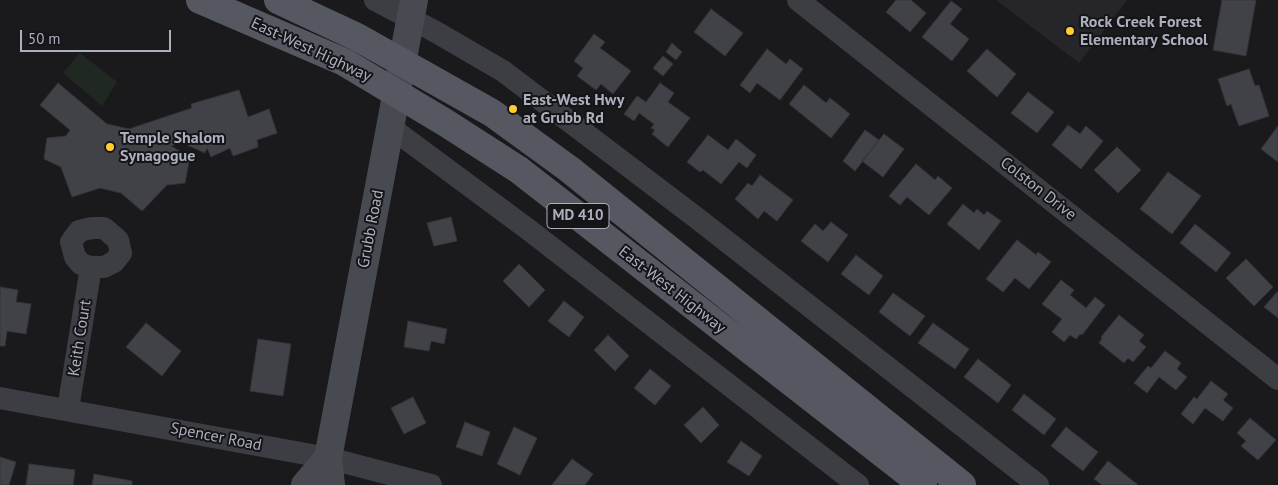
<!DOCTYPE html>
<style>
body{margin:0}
#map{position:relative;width:1278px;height:485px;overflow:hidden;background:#1a1a1d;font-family:"PT Sans",sans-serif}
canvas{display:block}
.scale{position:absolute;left:20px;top:30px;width:151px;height:22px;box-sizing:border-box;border:2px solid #acafbd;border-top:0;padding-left:6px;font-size:15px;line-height:18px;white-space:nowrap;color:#acafbd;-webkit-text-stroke:4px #151518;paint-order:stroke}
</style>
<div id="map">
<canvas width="1278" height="485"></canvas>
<div class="scale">50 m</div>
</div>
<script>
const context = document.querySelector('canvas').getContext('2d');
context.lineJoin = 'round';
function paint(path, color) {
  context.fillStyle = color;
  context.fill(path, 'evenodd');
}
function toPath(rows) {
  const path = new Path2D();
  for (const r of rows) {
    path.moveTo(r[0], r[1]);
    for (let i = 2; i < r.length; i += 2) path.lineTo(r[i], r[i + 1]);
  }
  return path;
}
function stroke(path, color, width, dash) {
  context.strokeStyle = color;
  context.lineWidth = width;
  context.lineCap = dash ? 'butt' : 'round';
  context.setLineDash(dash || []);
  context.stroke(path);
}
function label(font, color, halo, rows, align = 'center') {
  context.font = font + ' "PT Sans",sans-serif';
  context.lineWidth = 4;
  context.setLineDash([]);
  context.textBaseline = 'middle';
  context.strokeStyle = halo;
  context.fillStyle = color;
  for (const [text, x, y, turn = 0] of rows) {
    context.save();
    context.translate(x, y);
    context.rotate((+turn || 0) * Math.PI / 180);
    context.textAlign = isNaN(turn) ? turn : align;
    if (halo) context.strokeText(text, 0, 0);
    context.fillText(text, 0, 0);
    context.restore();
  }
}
paint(toPath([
 [996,0,1127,0,1079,63]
]), '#26262a');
paint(toPath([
 [80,53,117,82,102,106,63,73]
]), '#1f2821');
const building = toPath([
 [896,0,911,0,926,13,910,32,886,12,896,0],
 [1222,0,1256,0,1246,56,1213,50,1222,0],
 [951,1,962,9,950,24,969,39,952,61,922,37,951,1],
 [711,9,743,33,725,56,694,32,711,9],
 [594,34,605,42,600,48,631,71,613,94,601,84,596,90,577,76,583,68,574,61,594,34],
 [672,43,682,52,676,60,666,52,672,43],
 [767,49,786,64,790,59,803,69,780,100,757,83,750,93,740,85,767,49],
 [987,49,1016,74,997,97,967,71,987,49],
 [663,56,673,64,663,76,653,68,663,56],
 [1249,69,1255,86,1259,85,1269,116,1239,126,1231,104,1227,106,1218,79,1249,69],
 [58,83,107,124,129,129,192,108,191,104,239,90,248,117,269,109,277,133,257,140,258,147,233,156,230,148,211,157,207,148,205,153,187,145,191,139,171,146,190,157,185,183,167,185,142,211,121,193,100,188,72,197,61,167,44,159,47,138,66,136,70,130,40,105,58,83],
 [660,83,674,93,668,102,690,118,668,147,652,134,655,130,651,128,654,124,639,113,634,121,624,114,637,96,646,102,660,83],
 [804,85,826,103,830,98,850,114,831,138,789,104,804,85],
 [1028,92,1054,112,1037,133,1011,113,1028,92],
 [1068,125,1080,134,1086,126,1103,141,1081,169,1052,145,1068,125],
 [1278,126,1278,162,1261,149,1278,126],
 [865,130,879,140,855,171,843,161,865,130],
 [884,134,904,149,883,177,862,161,884,134],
 [708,135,728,150,736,139,756,155,747,168,739,162,721,184,703,170,700,172,687,162,708,135],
 [1117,147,1141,170,1118,193,1094,170,1117,147],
 [916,164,935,180,938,176,952,188,929,215,907,197,900,205,889,196,916,164],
 [1168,172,1201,196,1172,234,1140,209,1168,172],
 [760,175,793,200,777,221,764,211,758,219,735,199,748,183,752,186,760,175],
 [963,204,974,213,977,209,984,215,987,211,1001,221,979,250,947,224,963,204],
 [451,217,457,241,434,246,427,223,451,217],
 [831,222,848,235,828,262,801,241,815,224,823,231,831,222],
 [1195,224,1231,253,1216,272,1180,243,1195,224],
 [1017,240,1036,255,1038,252,1051,262,1029,289,1015,278,1003,292,986,279,1017,240],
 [856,255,883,276,869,295,841,274,856,255],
 [1246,259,1273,287,1254,306,1226,278,1246,259],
 [519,264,545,290,529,307,503,281,519,264],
 [1061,280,1074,290,1070,295,1086,308,1095,297,1105,305,1082,335,1080,334,1076,339,1070,335,1064,342,1052,332,1062,319,1042,304,1061,280],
 [0,287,18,290,16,302,31,304,26,334,7,331,5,346,0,346,0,287],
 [1277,292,1278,293,1278,318,1264,307,1277,292],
 [893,293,925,316,910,336,879,312,893,293],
 [564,301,584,317,569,337,548,321,564,301],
 [1119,315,1144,335,1139,341,1146,347,1133,362,1128,358,1124,363,1099,343,1102,339,1101,337,1119,315],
 [408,321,447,329,444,344,431,341,429,351,404,347,408,321],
 [146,323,181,351,162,376,126,347,146,323],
 [933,323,969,349,955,369,918,343,933,323],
 [608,335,629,356,615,371,594,350,608,335],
 [258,339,291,344,283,396,250,391,258,339],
 [1165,351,1181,363,1177,369,1187,377,1176,390,1159,377,1147,393,1134,383,1148,366,1151,368,1165,351],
 [978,359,1011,385,998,403,964,377,978,359],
 [650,369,671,386,655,405,634,388,650,369],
 [1211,381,1228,394,1223,400,1233,408,1223,421,1205,408,1193,424,1181,414,1194,397,1197,399,1211,381],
 [1024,394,1056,419,1044,435,1012,410,1024,394],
 [413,397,426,423,404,434,391,408,413,397],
 [703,407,719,425,701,443,684,425,703,407],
 [1250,418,1276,440,1258,460,1241,446,1246,441,1237,433,1250,418],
 [465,422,490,432,482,456,456,447,465,422],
 [514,427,537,438,520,475,497,464,514,427],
 [1066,427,1098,452,1083,471,1051,446,1066,427],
 [741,441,762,456,749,476,727,462,741,441],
 [0,457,16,462,9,485,0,485,0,457],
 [572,459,593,474,585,485,552,485,572,459],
 [1108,461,1138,485,1102,485,1094,479,1108,461],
 [29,464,75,470,73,485,26,485,29,464],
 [94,474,132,481,132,485,92,485,94,474]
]);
paint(building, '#414247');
stroke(building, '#343439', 1);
stroke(toPath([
 [375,0,436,32,503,71,698,219,1038,485],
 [798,0,1278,379],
 [390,127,529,230,858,485],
 [0,398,328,458,431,485],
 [68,409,91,267,104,267,114,262,121,253,118,240,104,228,92,228,79,231,71,242,75,257,81,264,91,267]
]), '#3d3d44', 22);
stroke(toPath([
 [305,485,328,458],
 [331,485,328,458,414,0]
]), '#484a52', 28);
stroke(toPath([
 [200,0,344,62,446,123,519,170,923,485],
 [278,0,357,37,492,113,569,169,962,485]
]), '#565861', 28);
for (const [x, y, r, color] of [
 [1070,31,5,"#ffcd2f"],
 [513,109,5,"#ffcd2f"],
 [110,147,5,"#ffcd2f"]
]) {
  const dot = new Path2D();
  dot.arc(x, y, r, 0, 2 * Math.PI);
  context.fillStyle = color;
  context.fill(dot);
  stroke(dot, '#151518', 2);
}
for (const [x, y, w] of [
 [578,216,62]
]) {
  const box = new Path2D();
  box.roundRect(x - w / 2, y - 12.5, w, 25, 4);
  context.fillStyle = '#151518';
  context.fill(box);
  stroke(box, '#acafbd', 1);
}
label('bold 15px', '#acafbd', null, [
 ["MD 410",578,216]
]);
label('bold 16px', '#acafbd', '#151518', [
 ["Rock Creek Forest",1080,22],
 ["Elementary School",1080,40],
 ["East-West Hwy",523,100],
 ["at Grubb Rd",523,118],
 ["Temple Shalom",120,138],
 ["Synagogue",120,156]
], 'left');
label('16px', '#acafbd', '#151518', [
 ["East-West Highway",311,50,25],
 ["Colston Drive",1038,189,38],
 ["Grubb Road",371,229,-79],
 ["East-West Highway",672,290,38],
 ["Keith Court",80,338,-81],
 ["Spencer Road",216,437,11]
]);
</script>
